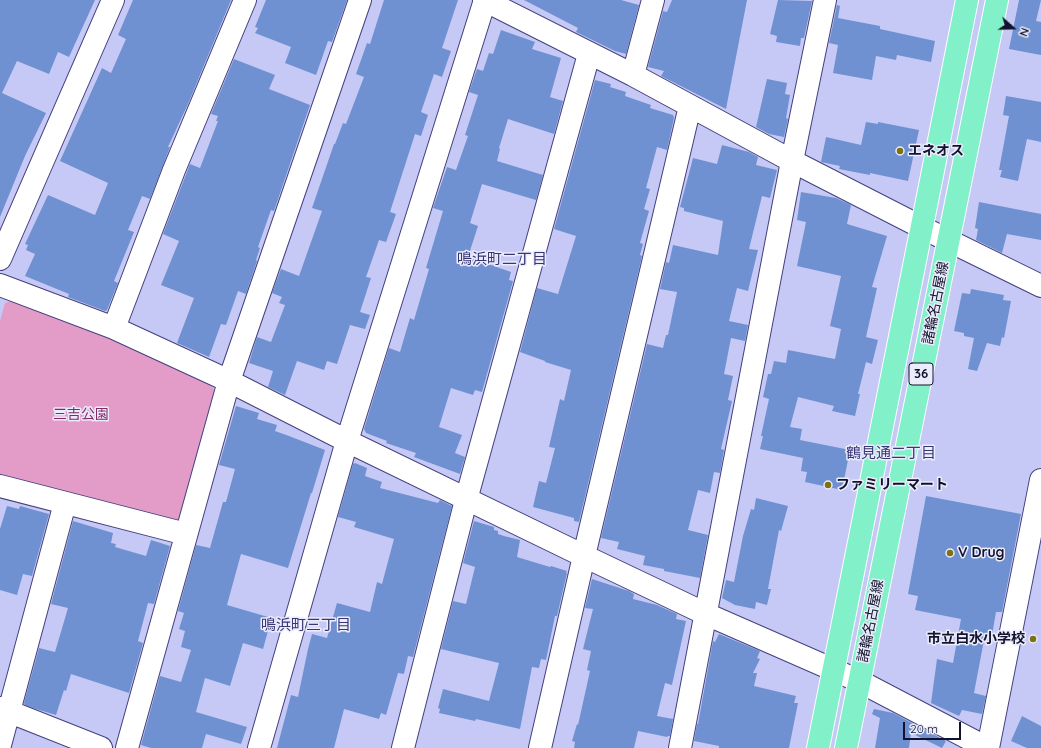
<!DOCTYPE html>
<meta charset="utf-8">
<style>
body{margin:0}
#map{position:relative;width:1041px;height:748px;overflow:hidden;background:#c6c9f5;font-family:Quicksand,sans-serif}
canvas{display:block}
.north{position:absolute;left:993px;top:8px;width:40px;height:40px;-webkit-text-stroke:3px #ebecfc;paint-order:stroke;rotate:110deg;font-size:11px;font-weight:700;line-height:16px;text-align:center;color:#13122c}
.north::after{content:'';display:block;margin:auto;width:14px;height:18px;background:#13122c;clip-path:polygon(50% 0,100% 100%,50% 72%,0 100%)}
.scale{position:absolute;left:903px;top:722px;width:58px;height:18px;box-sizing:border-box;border:2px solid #13122c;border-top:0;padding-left:5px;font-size:12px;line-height:14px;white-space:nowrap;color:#13122c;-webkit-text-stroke:3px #ebecfc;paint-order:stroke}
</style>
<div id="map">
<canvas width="1041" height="748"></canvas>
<div class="north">N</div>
<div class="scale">20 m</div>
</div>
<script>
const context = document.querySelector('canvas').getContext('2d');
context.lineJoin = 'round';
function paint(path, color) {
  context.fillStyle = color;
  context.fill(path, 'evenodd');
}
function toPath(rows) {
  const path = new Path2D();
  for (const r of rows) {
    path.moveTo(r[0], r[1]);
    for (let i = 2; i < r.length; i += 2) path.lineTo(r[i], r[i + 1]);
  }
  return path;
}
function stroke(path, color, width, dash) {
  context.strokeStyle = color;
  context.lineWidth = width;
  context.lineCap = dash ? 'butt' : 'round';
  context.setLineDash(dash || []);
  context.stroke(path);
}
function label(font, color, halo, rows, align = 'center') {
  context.font = font + ' Quicksand,"Noto Sans JP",sans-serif';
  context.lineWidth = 3;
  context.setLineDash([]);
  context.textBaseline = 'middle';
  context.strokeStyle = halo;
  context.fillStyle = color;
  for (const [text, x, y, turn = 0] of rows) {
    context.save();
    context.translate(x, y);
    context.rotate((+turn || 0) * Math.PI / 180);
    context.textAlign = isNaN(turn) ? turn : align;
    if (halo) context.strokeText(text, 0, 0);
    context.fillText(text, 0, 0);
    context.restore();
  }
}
paint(toPath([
 [20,298,210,384,217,394,184,518,173,522,0,477,0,321,5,303]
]), '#e39bc7');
paint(toPath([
 [0,0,95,0,69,57,58,52,49,74,17,61,2,93,46,113,25,156,0,217],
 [133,0,231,0,188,104,168,147,170,147,150,199,142,196,128,230,134,232,114,281,118,283,107,310,105,311,68,297,69,294,25,276,35,254,26,250,28,245,25,244,48,195,95,215,108,183,60,161,102,68,111,73,126,39,118,35],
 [266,0,347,0,332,42,328,41,316,75,285,63,291,47,255,33,258,28,255,27],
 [384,0,458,0,442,48,451,51,442,77,434,74,421,112,428,115,421,136,415,134,390,212,396,214,386,242,379,240,366,277,371,278,360,312,370,315,365,329,350,325,337,364,327,361,324,370,297,361,285,395,268,387,273,371,249,363,257,337,271,342,285,305,279,303,282,297,272,293,281,269,299,276,322,211,312,208,334,144,335,144,343,123,346,124,364,77,356,74,367,43,370,44],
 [524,0,621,0,639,5,626,54,615,51,576,32,578,28],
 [672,0,747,0,726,109,661,76,664,71,648,67,663,11,667,12],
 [778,0,812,1,804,38,801,38,800,46,776,42,777,36,770,34],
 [1019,0,1041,0,1036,21,1041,22,1041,55,1009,49],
 [837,5,840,6,838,18,880,26,880,29,935,41,931,62,897,55,896,60,876,56,872,80,833,73,838,45,829,43],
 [501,30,535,42,532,49,561,58,550,97,563,101,554,134,508,119,499,148,500,149,497,161,543,175,536,200,482,184,470,223,478,226,468,257,511,272,509,280,513,281,482,392,475,390,473,395,451,388,439,427,462,435,455,453,465,457,460,474,414,457,416,453,386,443,387,441,366,433,364,429,389,348,400,352,410,318,414,320,429,269,426,268,443,211,433,208,447,167,456,170,468,136,465,135,478,95,469,92,477,69,483,71,489,53,493,54],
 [234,59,275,75,269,89,310,105,274,211,271,210,258,247,260,248,256,260,257,261,246,294,238,291,226,325,221,324,209,357,177,343,194,298,161,285,179,241,163,234,190,164,200,168,218,121,216,121,218,116,211,114],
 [767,79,787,83,785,94,790,95,786,118,788,119,784,137,769,134,756,127],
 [595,80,611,84,610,87,626,92,625,96,651,105,650,108,673,115,674,118,667,150,657,147,646,188,650,189,644,209,649,211,640,243,643,244,640,255,642,256,579,522,574,521,574,518,533,507,539,481,546,483,555,448,549,447,560,399,564,401,571,370,545,362,545,361,520,352,537,288,558,294,576,236,554,229],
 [1006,96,1041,102,1041,142,1027,139,1018,181,1000,177,1002,170,999,170,1009,116,1003,115],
 [866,122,878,124,878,122,919,130,908,181,870,173,870,175,839,169,840,166,821,162,826,137,861,145],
 [722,145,749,152,758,157,756,165,777,170,770,198,762,196,749,249,758,250,748,291,737,288,729,321,748,325,745,341,731,338,724,374,733,376,728,400,732,401,721,449,724,450,720,473,714,472,710,493,698,490,688,530,708,535,700,578,664,571,664,569,643,565,645,556,617,549,619,542,601,538,647,344,663,348,666,335,668,335,677,292,660,289,666,262,669,263,673,245,718,255,723,221,684,211,684,208,680,207,693,158,717,164],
 [801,192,836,198,851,205,847,224,887,236,872,287,877,288,866,337,878,340,872,364,866,362,858,394,860,394,855,416,832,411,834,406,798,397,790,427,802,429,800,440,850,450,842,490,805,482,807,472,801,471,803,458,760,449,763,436,761,436,769,399,763,397,768,374,771,374,774,361,786,363,788,350,835,359,841,329,830,326,841,276,797,266,806,222,797,220],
 [979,202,1041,214,1041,240,1007,234,1002,253,976,240,978,229,975,228],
 [971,289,1004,295,1003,300,1011,301,1004,338,1002,337,1000,346,987,343,977,371,968,369,974,338,964,336,964,333,954,331,962,293,970,294],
 [236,406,259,413,257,419,277,425,275,431,289,436,325,450,312,493,311,493,288,568,241,554,227,605,268,617,267,619,271,620,263,649,243,643,230,686,205,678,196,712,247,727,241,744,206,734,202,748,151,748,141,745,160,676,181,682,191,650,181,647,185,631,179,629,184,613,178,611,196,545,210,548,223,502,226,502,235,469,219,465],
 [355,463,367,468,365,476,382,482,380,488,438,503,440,500,452,506,413,657,408,656,404,674,398,673,386,715,381,713,379,719,344,709,334,748,277,748,291,695,298,697,308,649,312,634,327,638,337,603,370,612,377,582,382,584,394,539,354,527,356,522,338,517,353,464],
 [926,496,1021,514,1002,612,996,612,991,641,984,640,974,693,986,696,982,714,962,710,959,716,931,703,937,659,953,663,961,619,915,610,918,596,908,594],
 [756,498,788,506,781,531,779,530,768,589,771,589,767,605,756,602,755,609,735,605,722,598,726,580,734,582,743,536,751,509,754,510],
 [7,506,19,509,20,506,49,514,32,576,23,574,17,595,0,590,0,529],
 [73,521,113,533,111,543,116,544,115,547,146,556,151,540,170,546,154,604,148,603,138,641,143,643,129,693,71,674,66,691,64,690,56,715,36,709,25,705,24,703,39,648,55,652,68,608,51,604],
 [474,521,494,527,494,530,498,531,498,534,504,536,520,540,517,557,550,567,551,566,567,571,566,573,567,573,557,616,555,616,546,660,541,659,539,668,532,667,520,729,476,719,475,721,439,713,440,709,438,708,443,689,489,701,499,663,441,649,453,601,466,604,475,567,463,563],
 [592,579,629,591,634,594,633,599,657,605,677,614,676,619,686,621,672,685,665,683,657,716,673,719,670,736,668,736,667,737,638,731,634,748,574,748,575,742,572,741,577,724,578,725,590,671,587,670,591,651,583,649,593,609,585,608],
 [719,634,760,651,757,658,760,659,753,673,757,673,754,686,796,696,794,703,798,703,789,748,719,748,719,746,694,741,697,724,698,724,713,641,715,642],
 [874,709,893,713,946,741,942,748,911,733,909,748,875,748,880,718,872,714],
 [1022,716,1041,726,1041,748,1027,748,1011,741]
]), '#6f91d1');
const minor = toPath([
 [484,0,633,75,792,161,921,227,1041,286],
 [633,75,653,0],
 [0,259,113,0],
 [0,285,114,328,229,381,347,441,584,556,706,614,859,681,987,748],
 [114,328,174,170,245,0],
 [0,486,186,534],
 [0,708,101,748],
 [0,745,65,503],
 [127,748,229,381,360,0],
 [259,748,347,441,485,0],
 [403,748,466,500,589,54],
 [540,748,584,556,690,106],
 [680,748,792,161,825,0],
 [988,748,1041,480]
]);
const major = toPath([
 [818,748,967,0],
 [846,748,997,0]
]);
stroke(minor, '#43407f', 24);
stroke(major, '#fff', 24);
stroke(minor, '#fff', 22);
stroke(major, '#82f0c9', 22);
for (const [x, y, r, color] of [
 [900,151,4,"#7c7213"],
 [828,485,4,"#7c7213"],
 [950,553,4,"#7c7213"],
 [1033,639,4,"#7c7213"]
]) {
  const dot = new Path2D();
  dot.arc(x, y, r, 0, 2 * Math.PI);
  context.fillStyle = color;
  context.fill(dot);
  stroke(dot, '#ebecfc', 1.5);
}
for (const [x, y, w] of [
 [921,374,24]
]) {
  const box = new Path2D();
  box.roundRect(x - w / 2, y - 11, w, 22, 3);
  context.fillStyle = '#ebecfc';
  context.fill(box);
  stroke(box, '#13122c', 1);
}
label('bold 13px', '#13122c', null, [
 ["36",921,374]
]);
label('bold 14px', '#13122c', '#ebecfc', [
 ["エネオス",908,151],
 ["ファミリーマート",836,485],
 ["V Drug",958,553],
 ["市立白水小学校",1025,639,"right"]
], 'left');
label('14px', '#13122c', '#ebecfc', [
 ["諸輪名古屋線",936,303,-79],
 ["諸輪名古屋線",871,621,-79]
]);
label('14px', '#842967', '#ebecfc', [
 ["三吉公園",81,415]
]);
label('15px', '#393573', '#ebecfc', [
 ["鳴浜町二丁目",502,259],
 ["鶴見通二丁目",891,453],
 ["鳴浜町三丁目",306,625]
]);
</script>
